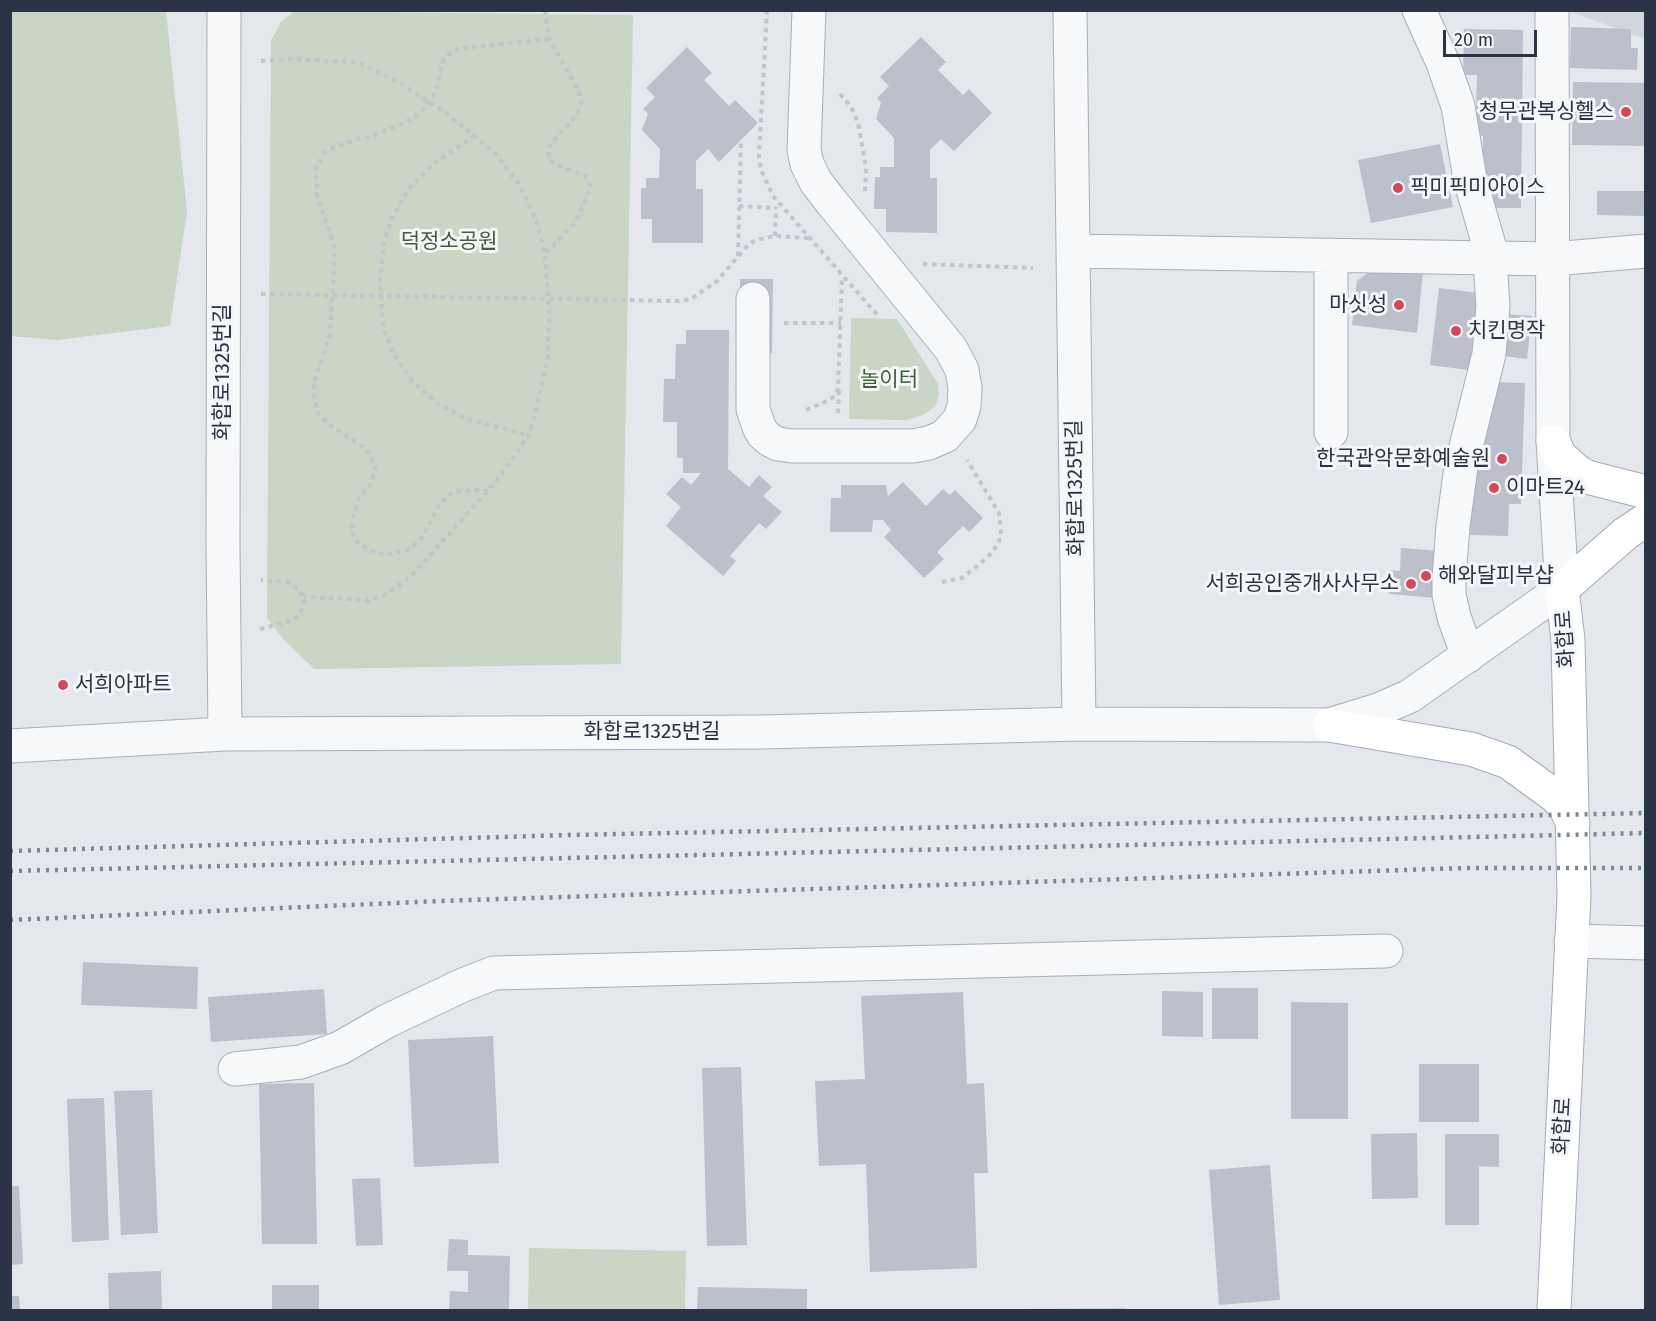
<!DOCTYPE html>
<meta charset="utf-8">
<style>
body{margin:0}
#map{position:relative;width:1656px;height:1321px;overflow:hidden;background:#e4e7ec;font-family:"Fira Sans",sans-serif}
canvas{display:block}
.frame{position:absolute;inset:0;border:12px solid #2b3445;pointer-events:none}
.scale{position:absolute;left:1443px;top:30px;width:94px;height:27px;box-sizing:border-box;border:3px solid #2b3445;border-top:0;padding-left:8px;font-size:18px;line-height:21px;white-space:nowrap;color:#2b3445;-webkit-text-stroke:4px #f4f6f9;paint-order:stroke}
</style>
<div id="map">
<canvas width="1656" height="1321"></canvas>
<div class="frame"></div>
<div class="scale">20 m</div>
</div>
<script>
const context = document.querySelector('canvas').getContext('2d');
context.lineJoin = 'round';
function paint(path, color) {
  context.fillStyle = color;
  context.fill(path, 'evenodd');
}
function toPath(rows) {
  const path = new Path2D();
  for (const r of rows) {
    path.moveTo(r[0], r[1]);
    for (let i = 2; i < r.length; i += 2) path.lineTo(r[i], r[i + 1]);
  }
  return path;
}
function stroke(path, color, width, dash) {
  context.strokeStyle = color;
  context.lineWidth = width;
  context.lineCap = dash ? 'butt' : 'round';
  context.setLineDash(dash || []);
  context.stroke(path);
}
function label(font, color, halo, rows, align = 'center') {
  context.font = font + ' "Fira Sans","Noto Sans KR",sans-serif';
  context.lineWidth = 6;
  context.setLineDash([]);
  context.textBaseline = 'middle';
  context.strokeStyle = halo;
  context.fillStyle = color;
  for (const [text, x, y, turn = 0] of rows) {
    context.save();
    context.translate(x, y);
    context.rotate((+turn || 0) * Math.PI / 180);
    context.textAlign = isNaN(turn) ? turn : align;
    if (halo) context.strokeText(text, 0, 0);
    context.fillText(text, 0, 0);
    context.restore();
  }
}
paint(toPath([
 [1571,10,1645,11,1645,39,1571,12]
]), '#d2d6de');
paint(toPath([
 [10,11,166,11,187,211,170,326,57,340,11,336],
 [294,11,633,15,621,664,314,669,284,640,267,618,271,41,281,22],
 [851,318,897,319,938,384,939,395,935,407,923,415,907,420,849,419],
 [529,1248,686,1251,685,1310,528,1310],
 [1126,1308,1126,1310,893,1310]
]), '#c9d6c5');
paint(toPath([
 [1571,27,1631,29,1631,48,1638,48,1637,70,1570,68],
 [1464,29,1523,30,1521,208,1482,208,1483,136,1469,136,1469,112,1476,112,1477,75,1463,75],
 [921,37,946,62,938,70,963,95,969,89,992,113,954,151,941,139,930,150,930,178,937,178,937,233,886,232,886,209,874,209,875,177,880,177,880,167,894,167,894,138,876,119,881,103,877,98,889,86,880,77],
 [687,47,712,73,704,80,729,106,735,100,758,123,719,162,708,149,696,161,696,189,703,189,703,243,652,243,652,219,641,219,641,188,646,188,646,178,659,178,660,149,642,130,648,114,643,109,655,97,646,88],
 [1573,82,1646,83,1646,146,1572,145],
 [1440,144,1453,207,1371,223,1358,160],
 [1597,191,1646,191,1646,216,1597,215],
 [1377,266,1423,271,1417,333,1352,325,1357,281],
 [740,279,773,279,772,353,739,353],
 [1439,288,1479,293,1469,370,1430,365],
 [1506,314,1532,316,1527,359,1497,355],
 [686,330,729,330,728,469,749,487,759,475,772,487,763,496,782,512,766,529,759,523,730,556,736,561,723,576,666,526,681,507,666,494,682,477,691,485,701,473,683,473,683,458,677,458,677,422,663,422,664,379,675,379,676,344,686,344],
 [1493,382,1525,383,1521,504,1509,504,1508,536,1470,535,1473,453,1483,453,1484,414],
 [903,482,926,506,943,489,950,495,955,490,983,518,969,532,963,526,937,552,944,559,924,578,884,537,891,530,883,520,873,520,872,532,830,532,831,498,841,498,841,485,886,485,888,496],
 [1401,548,1441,551,1437,598,1389,594,1391,570,1400,571],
 [83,962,198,967,197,1009,81,1005],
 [1212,988,1258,988,1258,1039,1212,1039],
 [324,989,327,1034,211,1042,208,997],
 [1162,991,1203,992,1203,1037,1162,1036],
 [963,992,967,1084,984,1083,988,1173,974,1173,977,1268,870,1272,866,1164,819,1166,815,1081,865,1079,861,996],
 [1291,1002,1348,1003,1348,1119,1291,1119],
 [493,1036,499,1163,414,1167,408,1040],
 [1419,1064,1479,1064,1479,1122,1419,1122],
 [741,1067,747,1245,707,1246,702,1068],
 [314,1083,317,1244,262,1244,259,1084],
 [152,1090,158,1233,121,1235,114,1091],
 [104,1098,109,1240,72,1242,67,1099],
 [1417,1133,1418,1198,1372,1199,1371,1134],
 [1445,1134,1499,1134,1499,1167,1479,1166,1479,1225,1445,1225],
 [1270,1165,1280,1300,1219,1305,1209,1170],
 [380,1178,383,1245,356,1246,352,1179],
 [10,1186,19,1186,23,1264,10,1265],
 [449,1239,468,1240,468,1255,510,1256,509,1310,449,1310,450,1291,468,1292,468,1271,447,1271],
 [161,1271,162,1310,109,1310,108,1273],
 [272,1285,319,1285,319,1310,272,1310],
 [698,1287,807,1289,807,1310,697,1310],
 [10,1296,19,1296,20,1310,10,1310]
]), '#bbc0ca');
const minor = toPath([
 [224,10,223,545,225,734],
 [1070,10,1079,724],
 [1419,10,1443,63,1458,106,1470,179,1489,245,1493,306,1489,354,1461,467,1453,526,1449,578,1449,595,1454,617,1468,656],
 [1073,251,1553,259,1646,251],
 [753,299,753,409,759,427,763,434,770,440,778,444,792,446,913,446,929,443,945,436,960,419,964,406,965,388,962,370,951,349,829,199,816,182,807,164,804,150,809,10],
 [1331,432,1331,255],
 [10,746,225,734,763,732,1079,724,1329,725,1378,710,1410,696,1562,589,1553,441,1552,10],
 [1571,941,1646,943],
 [235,1069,301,1062,340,1048,387,1021,463,985,494,973,1386,951]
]);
const major = toPath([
 [1553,441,1560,456,1578,472,1587,477,1646,492],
 [1329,725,1471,749,1508,762,1555,796,1565,807,1573,823],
 [1554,1310,1574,896,1568,640,1562,589,1626,533,1646,520]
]);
stroke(minor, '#a9aeb7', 35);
stroke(major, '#a3abb8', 35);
stroke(toPath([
 [545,10,549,39,579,91,581,103,578,113,550,145,548,151,549,159,557,165,585,176,590,185,587,197,575,223,545,254],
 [767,10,759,156,761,170,773,196,880,318],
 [261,61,292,59,356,62,398,82,442,110,495,153,520,186,537,223,545,254,549,315,548,356,534,420,528,435,517,453,494,484,409,578,383,596,369,600,304,597],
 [840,94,850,105,858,122,866,168,865,191],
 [475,135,433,164,408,190,391,220,384,244,380,279,383,329,396,358,413,382,438,404,464,418,528,435],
 [739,206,776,208],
 [775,236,776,207],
 [738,256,741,140],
 [923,264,1033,268],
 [261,294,679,301,691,299,717,281,748,245,756,240,775,236,810,238],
 [784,323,841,323],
 [806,410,825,402,835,396,838,389,842,277],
 [838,413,839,388],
 [488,491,474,490,453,492,441,502,421,539,410,549,393,554,376,553,358,543,352,532,353,518,359,498,372,482,375,467,371,456,362,446,334,428,319,415,314,400,314,382,330,335,335,248,317,195,316,168,325,152,345,143,375,135,404,123,420,113,435,93,444,58,457,49,549,39],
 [942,582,962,578,988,557,999,543,1001,531,999,513,967,460],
 [260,629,291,621,299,615,303,607,304,597,298,589,287,582,261,580]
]), '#c2c5cb', 4, [4.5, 4.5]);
stroke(minor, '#f7f8fa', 33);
stroke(major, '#fff', 33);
stroke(toPath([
 [10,851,571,835,1646,813],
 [10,871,1646,833],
 [10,920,440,901,1466,868,1646,868]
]), '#7d8696', 4.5, [3, 6]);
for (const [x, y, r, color] of [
 [1626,112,6,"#d1495b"],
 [1398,188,6,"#d1495b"],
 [1399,305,6,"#d1495b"],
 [1456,331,6,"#d1495b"],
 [1502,459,6,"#d1495b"],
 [1494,488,6,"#d1495b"],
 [1426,576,6,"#d1495b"],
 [1411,584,6,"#d1495b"],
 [63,685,6,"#d1495b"]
]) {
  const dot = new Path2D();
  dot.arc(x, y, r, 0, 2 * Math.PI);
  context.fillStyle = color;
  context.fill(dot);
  stroke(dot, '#f4f6f9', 2);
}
label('21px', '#2b3445', '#f4f6f9', [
 ["청무관복싱헬스",1614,112,"right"],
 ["픽미픽미아이스",1410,188],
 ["마싯성",1387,305,"right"],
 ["치킨명작",1468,331],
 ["한국관악문화예술원",1490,459,"right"],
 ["이마트24",1506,488],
 ["해와달피부샵",1438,576],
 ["서희공인중개사사무소",1399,584,"right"],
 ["서희아파트",75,685]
], 'left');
label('21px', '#3f6138', '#f4f6f9', [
 ["덕정소공원",449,242],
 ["놀이터",889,380]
]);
label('21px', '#2b3445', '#f4f6f9', [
 ["화합로1325번길",223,372,-90],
 ["화합로1325번길",1076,488,-91],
 ["화합로",1566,639,-94],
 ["화합로1325번길",652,732],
 ["화합로",1563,1126,-87]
]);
</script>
